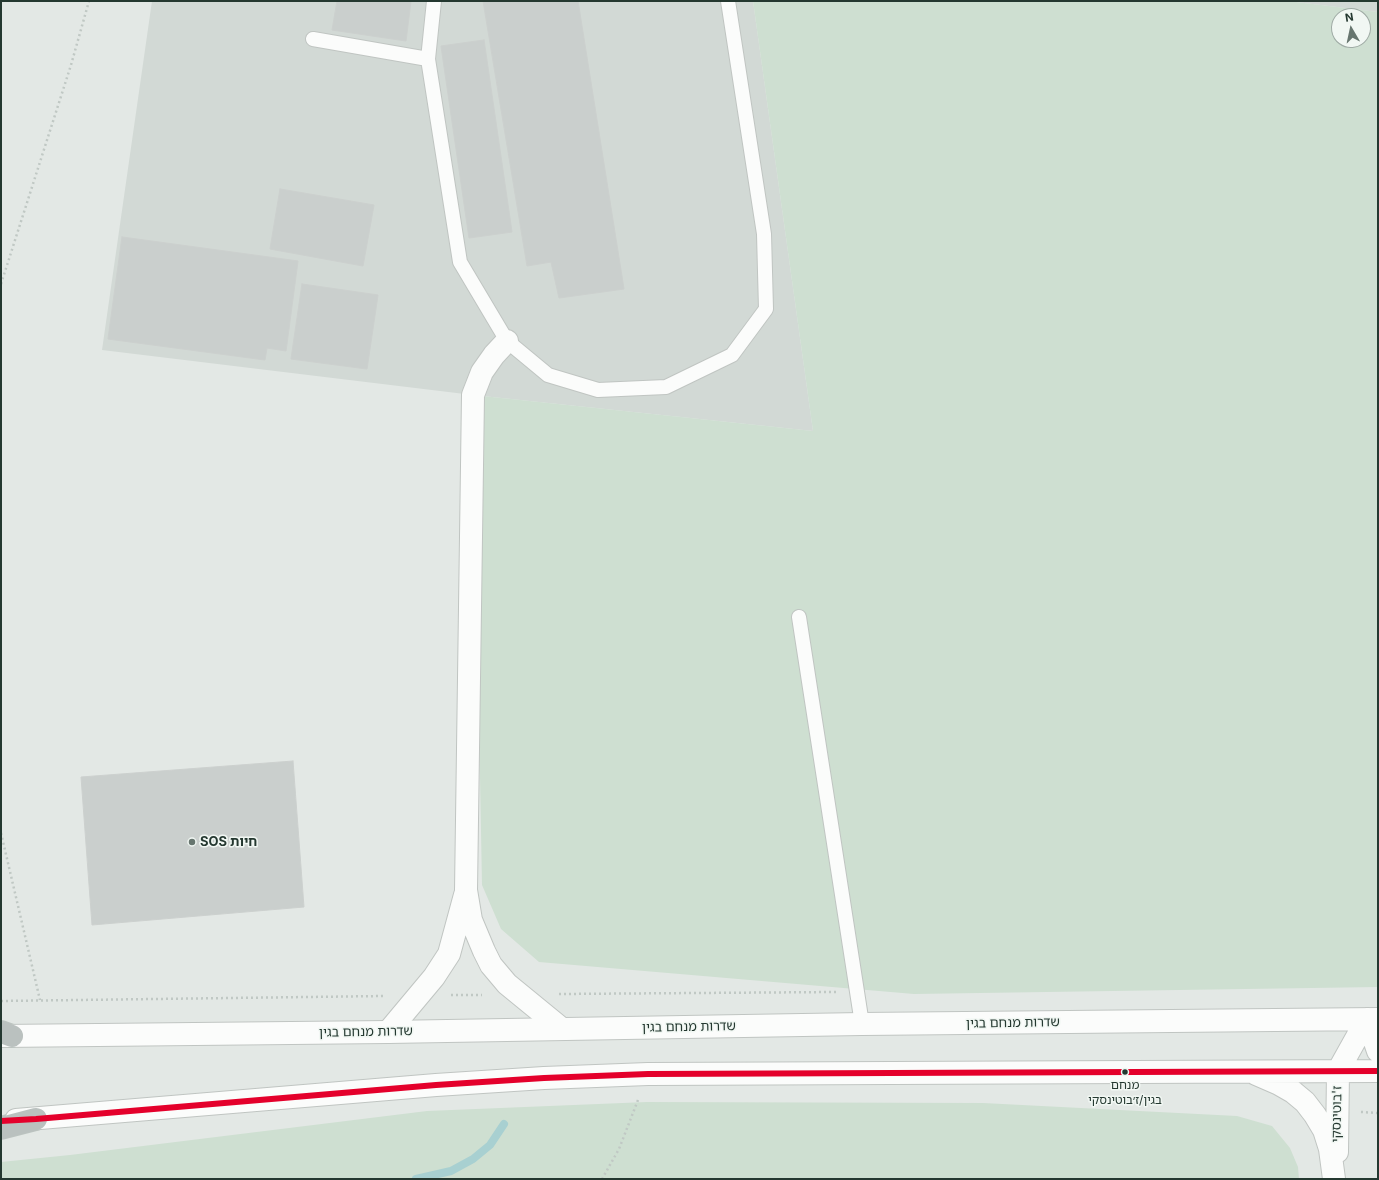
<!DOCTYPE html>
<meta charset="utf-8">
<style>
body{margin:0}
#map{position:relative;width:1379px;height:1180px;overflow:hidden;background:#e3e8e5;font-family:Inter,sans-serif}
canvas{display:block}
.frame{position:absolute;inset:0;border:2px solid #243830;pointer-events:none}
.north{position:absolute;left:1331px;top:8px;width:40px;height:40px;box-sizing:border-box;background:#f1f7f3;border:1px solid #9faba5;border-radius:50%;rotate:351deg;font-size:11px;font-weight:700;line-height:16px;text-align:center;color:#243830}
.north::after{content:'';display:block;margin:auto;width:14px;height:18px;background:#67766f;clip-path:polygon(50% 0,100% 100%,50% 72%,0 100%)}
</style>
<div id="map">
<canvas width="1379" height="1180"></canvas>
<div class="frame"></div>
<div class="north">N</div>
</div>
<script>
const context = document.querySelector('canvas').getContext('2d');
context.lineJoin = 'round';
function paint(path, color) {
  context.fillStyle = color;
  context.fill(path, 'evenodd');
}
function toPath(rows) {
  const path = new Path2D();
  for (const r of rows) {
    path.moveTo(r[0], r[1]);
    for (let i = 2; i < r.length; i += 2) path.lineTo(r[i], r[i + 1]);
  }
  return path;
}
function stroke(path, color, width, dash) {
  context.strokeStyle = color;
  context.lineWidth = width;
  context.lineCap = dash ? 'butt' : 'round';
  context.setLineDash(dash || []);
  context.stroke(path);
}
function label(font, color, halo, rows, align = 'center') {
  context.font = font + ' Inter,"Noto Sans Hebrew",sans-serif';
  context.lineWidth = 3;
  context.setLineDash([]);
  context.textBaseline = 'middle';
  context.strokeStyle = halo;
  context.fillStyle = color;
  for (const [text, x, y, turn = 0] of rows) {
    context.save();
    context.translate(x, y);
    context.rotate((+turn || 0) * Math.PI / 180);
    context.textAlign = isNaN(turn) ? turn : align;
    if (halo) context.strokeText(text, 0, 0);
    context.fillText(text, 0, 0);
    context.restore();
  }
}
paint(toPath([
 [152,1,753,1,813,431,473,395,102,350],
 [1288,1,1378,1,1378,12]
]), '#d2d9d5');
paint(toPath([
 [753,1,1288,1,1378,12,1378,987,914,994,539,962,501,929,482,885,473,395,813,431],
 [1339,16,1363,16,1363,40,1339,40],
 [647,1102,983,1103,1237,1116,1272,1126,1290,1148,1298,1167,1299,1179,1,1179,1,1162,70,1155,427,1111]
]), '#cedfd1');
stroke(toPath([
 [416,1179,451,1171,473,1159,490,1145,504,1124]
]), '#a8d0d1', 8);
const building = toPath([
 [337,1,411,1,406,41,332,30,337,1],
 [483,1,578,1,624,289,559,298,551,262,527,266,483,1],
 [484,40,512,232,469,238,441,46,484,40],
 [280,189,374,205,363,266,270,249,280,189],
 [122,237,298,261,286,351,267,348,265,360,108,339,122,237],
 [302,284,378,295,367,369,291,359,302,284],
 [293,761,304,907,92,925,81,777,293,761]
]);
paint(building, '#cacfcd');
stroke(building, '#ccd0ce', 1);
const lane = toPath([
 [313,39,428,59,460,262,507,341,548,375,598,390,666,387,732,355,766,309,764,234,728,1],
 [428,59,434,1],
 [799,617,862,1024]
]);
const street = toPath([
 [507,341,494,355,482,372,473,395,466,890,471,920,484,951,491,965,507,984,562,1029],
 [388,1032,434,977,449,954,465,895]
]);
const secondary = toPath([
 [1367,1019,1378,1051],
 [1,1036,388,1032,862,1024,1378,1019],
 [1256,1074,1279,1084,1293,1092,1305,1102,1315,1115,1324,1130,1330,1149,1334,1179],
 [16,1120,436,1085,544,1078,648,1074,1378,1071],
 [1337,1152,1338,1071,1367,1019]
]);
const highway = toPath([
 [1,1032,12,1036],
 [1,1128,36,1119]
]);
stroke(lane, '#c0c5c2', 16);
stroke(street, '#c0c5c2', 24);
stroke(secondary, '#c0c5c2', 24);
stroke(highway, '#bcc4c0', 24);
stroke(toPath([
 [1,284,71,65,89,1],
 [1,833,40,1000],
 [559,994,836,992],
 [451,995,482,995],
 [1,1001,384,996],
 [1361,1112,1378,1113],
 [602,1179,619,1149,638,1100]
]), '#c0c8c4', 2.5, [2, 3]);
stroke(lane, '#fbfcfb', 14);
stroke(street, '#fbfcfb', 22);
stroke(secondary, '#fbfcfb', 22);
stroke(highway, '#bac1bf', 22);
stroke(toPath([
 [1,1121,36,1119,436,1085,544,1078,648,1074,1378,1071]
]), '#e4002b', 6);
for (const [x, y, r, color] of [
 [192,842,4,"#67766f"],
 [1125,1072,3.5,"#243830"]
]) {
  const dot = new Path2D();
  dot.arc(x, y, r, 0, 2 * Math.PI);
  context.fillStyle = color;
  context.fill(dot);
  stroke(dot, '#f1f7f3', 1.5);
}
label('12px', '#243830', '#f1f7f3', [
 ["מנחם",1125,1085],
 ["בגין/ז׳בוטינסקי",1125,1100]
]);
label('bold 13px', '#243830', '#f1f7f3', [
 ["SOS חיות",200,842]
], 'left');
label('13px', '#243830', '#f1f7f3', [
 ["שדרות מנחם בגין",1013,1023,-1],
 ["שדרות מנחם בגין",689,1027,-1],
 ["שדרות מנחם בגין",366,1032,-1],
 ["ז'בוטינסקי",1337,1114,-89]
]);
</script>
